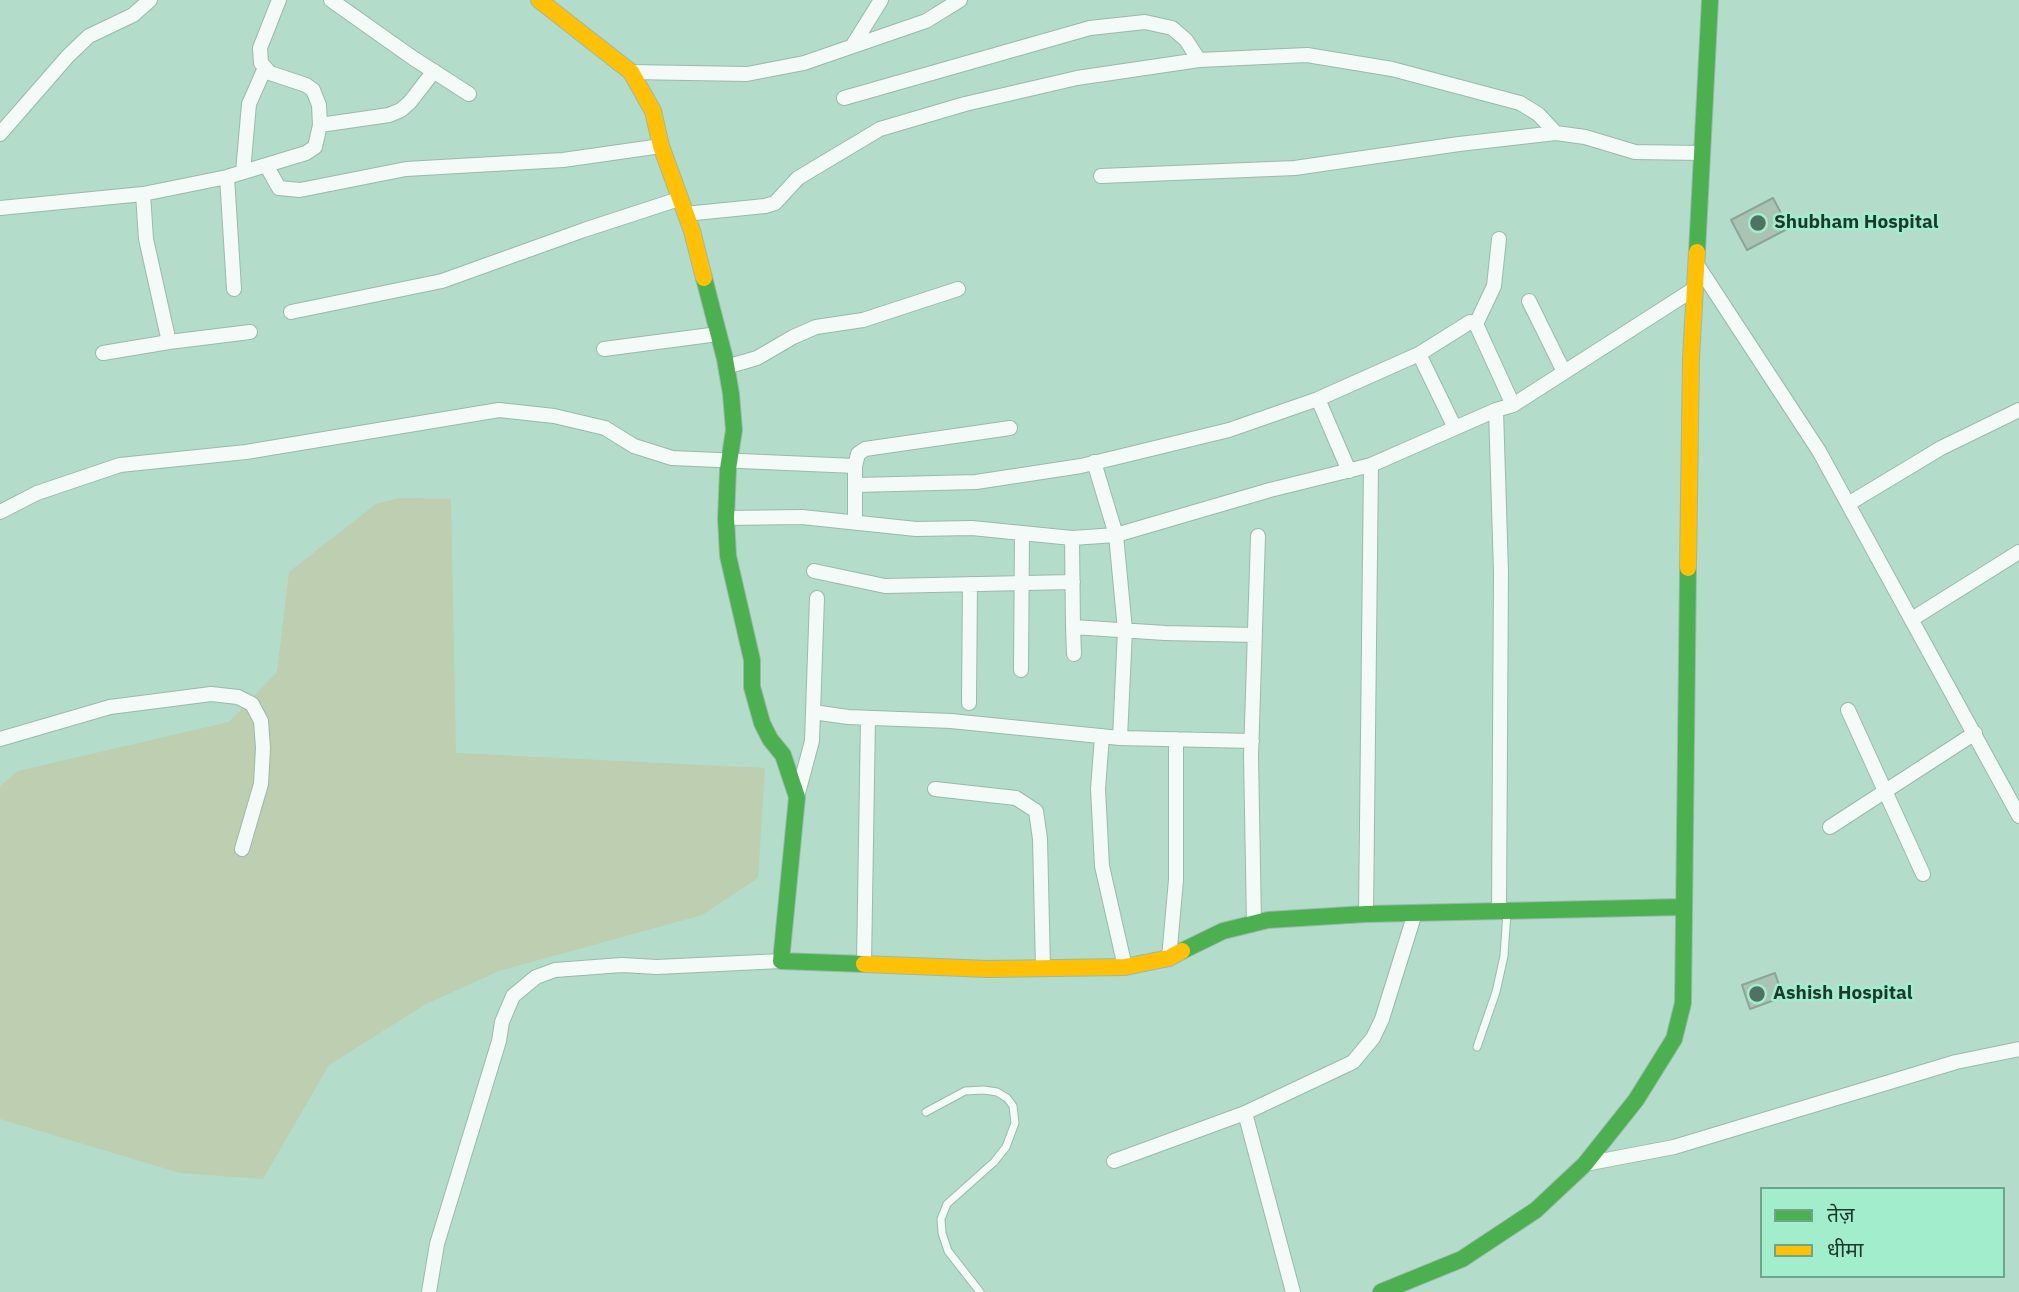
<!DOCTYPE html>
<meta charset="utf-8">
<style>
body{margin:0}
#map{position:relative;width:2019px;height:1292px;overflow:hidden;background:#b4dcca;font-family:"IBM Plex Sans","Noto Sans Devanagari",sans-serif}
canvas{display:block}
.legend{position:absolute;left:1760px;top:1187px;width:245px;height:91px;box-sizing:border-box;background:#a2eecc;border:2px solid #6ca68c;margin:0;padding:9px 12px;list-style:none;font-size:21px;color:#1a392c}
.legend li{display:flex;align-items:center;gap:14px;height:35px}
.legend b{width:35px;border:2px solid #6ca68c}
</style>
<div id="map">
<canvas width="2019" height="1292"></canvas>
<ul class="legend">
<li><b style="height:9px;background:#4caf50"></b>तेज़</li>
<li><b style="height:9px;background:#ffc107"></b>धीमा</li>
</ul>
</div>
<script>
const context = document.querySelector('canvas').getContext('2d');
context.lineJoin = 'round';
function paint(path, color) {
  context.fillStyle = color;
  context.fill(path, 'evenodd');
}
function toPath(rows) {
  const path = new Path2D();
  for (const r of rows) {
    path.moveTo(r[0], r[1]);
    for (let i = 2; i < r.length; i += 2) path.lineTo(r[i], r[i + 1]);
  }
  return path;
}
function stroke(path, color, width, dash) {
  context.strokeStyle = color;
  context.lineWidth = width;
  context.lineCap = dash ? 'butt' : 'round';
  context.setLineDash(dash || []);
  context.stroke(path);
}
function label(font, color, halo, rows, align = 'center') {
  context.font = font + ' "IBM Plex Sans",sans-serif';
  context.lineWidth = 5;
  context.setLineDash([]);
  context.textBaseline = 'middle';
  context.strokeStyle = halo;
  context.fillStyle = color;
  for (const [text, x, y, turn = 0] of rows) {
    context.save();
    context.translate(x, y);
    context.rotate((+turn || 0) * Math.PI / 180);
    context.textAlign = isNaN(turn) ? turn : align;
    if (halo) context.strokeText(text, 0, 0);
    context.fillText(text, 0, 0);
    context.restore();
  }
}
paint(toPath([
 [399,498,451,499,456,753,765,768,758,878,702,915,499,971,426,1004,329,1065,263,1179,180,1173,0,1119,0,786,18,771,229,722,277,672,289,572,376,504]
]), '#bdceb1');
const building = toPath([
 [1773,198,1789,228,1747,250,1731,220,1773,198],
 [1775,973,1783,997,1750,1009,1742,985,1775,973]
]);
paint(building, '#a9c4b3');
stroke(building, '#8ba695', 2);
const lane = toPath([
 [1477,1047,1496,992,1504,956,1507,912],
 [926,1112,965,1091,984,1090,997,1092,1007,1098,1013,1106,1015,1123,1006,1147,994,1162,947,1204,941,1219,942,1233,948,1251,980,1292]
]);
const street = toPath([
 [331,0,413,58,469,94],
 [853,45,881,0],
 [631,72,747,74,804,63,926,21,960,0],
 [844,98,1090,28,1145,22,1172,28,1186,40,1199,60],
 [320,125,389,115,401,110,410,102,434,71],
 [0,134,68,56,89,36,133,15,150,0],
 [266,165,279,188,300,190,406,169,563,160,661,146],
 [243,172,249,104,264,70],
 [1101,176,1295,168,1459,144,1556,133,1585,137,1635,152,1701,153],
 [227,177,234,289],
 [143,194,146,239,169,342],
 [0,208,143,194,227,177,306,153,315,147,320,125,319,105,313,90,306,85,270,73,261,63,260,48,279,0],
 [685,214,765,206,775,203,798,178,880,129,965,104,1077,78,1199,60,1307,55,1392,69,1520,103,1538,114,1556,133],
 [1696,263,1819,451,2019,816],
 [1529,301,1564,372],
 [291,312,442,281,584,230,679,199],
 [1476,324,1513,405],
 [604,349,718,334],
 [103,353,169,342,250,332],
 [1419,354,1455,428],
 [726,367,757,358,793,337,816,327,863,320,958,289],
 [1318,399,1349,471],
 [1496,410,1501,572,1499,911],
 [1094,462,1116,535,1125,630,1120,738],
 [1371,465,1496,410,1513,405,1694,289],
 [856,485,976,482,1081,466,1229,430,1318,399,1419,354,1470,322,1476,324,1494,286,1499,239],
 [1848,504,1941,448,2019,410],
 [0,512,37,493,120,465,246,452,499,410,554,416,605,428,634,446,672,458,855,466],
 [726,518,802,517,916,529,972,528,1072,538,1116,535,1270,490,1371,465,1366,914],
 [855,522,855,466,858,454,865,449,1010,428],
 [1072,538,1073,627],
 [814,571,885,586,1073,582],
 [1912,619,2019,552],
 [1074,654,1073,627,1165,633,1255,635],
 [1021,670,1022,533],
 [969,703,970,584],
 [1848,710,1923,874],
 [813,712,848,717,951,721,1120,738,1252,741],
 [1102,736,1098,789,1102,866,1125,967],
 [0,739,110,707,211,694,238,697,252,704,261,721,263,748,261,784,242,849],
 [935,789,1016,798,1036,811,1040,839,1043,968],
 [797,797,812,741,817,598],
 [1830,827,1975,733],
 [1254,923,1251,756,1258,536],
 [1169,958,1176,880,1176,739],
 [864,964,868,718],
 [1245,1113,1293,1292],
 [1114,1161,1245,1113,1353,1062,1373,1038,1382,1019,1415,913],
 [1585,1164,1674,1147,1956,1062,2019,1049],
 [429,1292,437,1244,499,1041,502,1022,513,996,536,977,555,970,622,965,657,967,781,961]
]);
const fast = toPath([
 [1697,252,1710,0],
 [704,278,725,359,731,394,734,430,728,469,726,518,728,556,752,660,752,687,762,723,770,739,783,755,797,797,781,961,864,964],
 [1182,951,1223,931,1268,920,1366,914,1683,907],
 [1381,1292,1462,1259,1536,1210,1585,1164,1636,1100,1674,1039,1683,1003,1688,568]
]);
const slow = toPath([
 [539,0,631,72,653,111,661,146,692,231,704,278],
 [1688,568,1691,358,1697,252],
 [864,964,988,969,1125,967,1169,958,1182,951]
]);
stroke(lane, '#99baab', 9);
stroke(street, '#99baab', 16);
stroke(fast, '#99baab', 18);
stroke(slow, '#99baab', 18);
stroke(lane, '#f4faf7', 7);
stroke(street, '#f4faf7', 14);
stroke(fast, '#4caf50', 16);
stroke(slow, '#ffc107', 16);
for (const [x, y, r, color] of [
 [1758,223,9,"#507263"],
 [1757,994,9,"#507263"]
]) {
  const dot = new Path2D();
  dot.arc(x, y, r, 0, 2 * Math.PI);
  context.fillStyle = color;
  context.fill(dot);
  stroke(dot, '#a2eecc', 2.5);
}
label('bold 19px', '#1a392c', '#a2eecc', [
 ["Shubham Hospital",1774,223],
 ["Ashish Hospital",1773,994]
], 'left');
</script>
